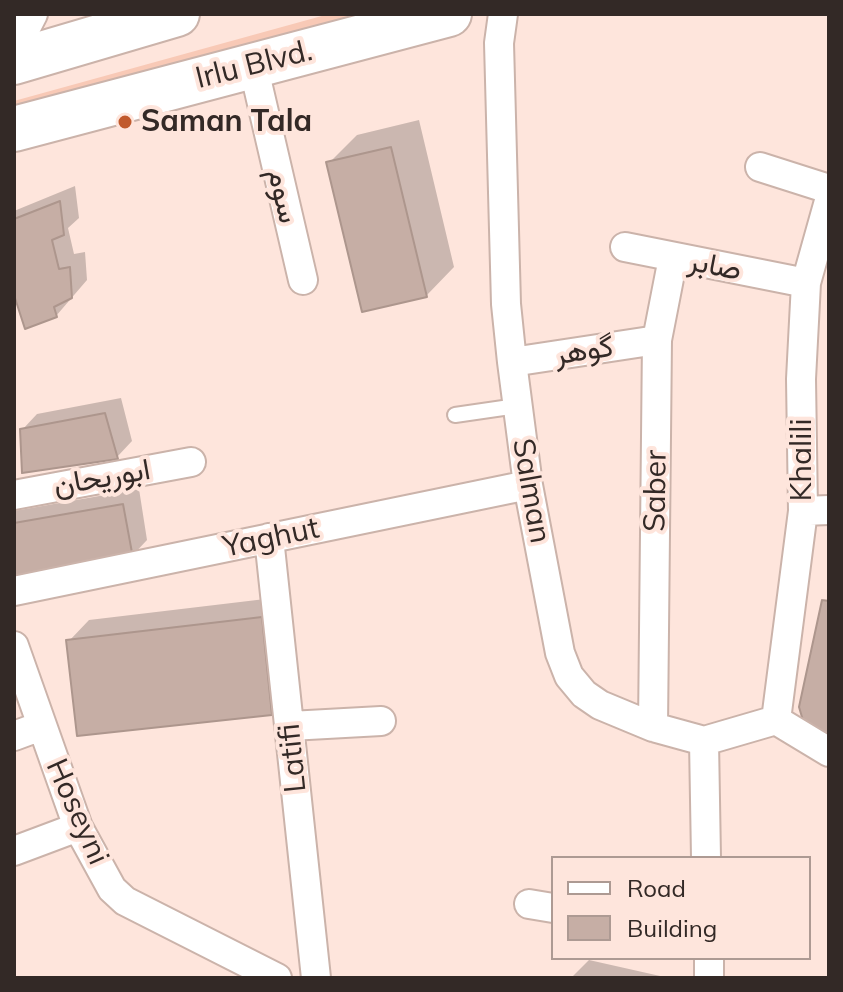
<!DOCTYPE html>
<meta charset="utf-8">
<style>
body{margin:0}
#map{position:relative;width:843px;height:992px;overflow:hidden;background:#fee5dc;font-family:Mulish,sans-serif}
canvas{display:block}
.frame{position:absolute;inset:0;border:16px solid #332926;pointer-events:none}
.legend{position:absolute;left:551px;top:856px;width:260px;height:104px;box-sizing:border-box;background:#fee5dc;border:2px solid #ad9a93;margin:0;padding:10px 14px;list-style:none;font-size:24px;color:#332926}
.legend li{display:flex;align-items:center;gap:16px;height:40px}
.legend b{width:40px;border:2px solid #ad9a93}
</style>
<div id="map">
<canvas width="843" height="992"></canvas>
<div class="frame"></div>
<ul class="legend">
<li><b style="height:10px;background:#fff"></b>Road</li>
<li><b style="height:22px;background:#c6aea5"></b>Building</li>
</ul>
</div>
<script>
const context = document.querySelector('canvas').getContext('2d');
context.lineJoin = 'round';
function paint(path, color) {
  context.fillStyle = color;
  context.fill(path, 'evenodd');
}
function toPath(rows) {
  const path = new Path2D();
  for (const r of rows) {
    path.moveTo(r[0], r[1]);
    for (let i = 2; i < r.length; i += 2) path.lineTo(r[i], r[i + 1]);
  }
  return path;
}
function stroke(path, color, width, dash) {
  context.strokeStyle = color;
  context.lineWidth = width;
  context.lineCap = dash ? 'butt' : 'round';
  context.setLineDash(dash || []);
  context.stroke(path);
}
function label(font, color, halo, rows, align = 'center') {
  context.font = font + ' Mulish,Vazirmatn,sans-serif';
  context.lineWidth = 8;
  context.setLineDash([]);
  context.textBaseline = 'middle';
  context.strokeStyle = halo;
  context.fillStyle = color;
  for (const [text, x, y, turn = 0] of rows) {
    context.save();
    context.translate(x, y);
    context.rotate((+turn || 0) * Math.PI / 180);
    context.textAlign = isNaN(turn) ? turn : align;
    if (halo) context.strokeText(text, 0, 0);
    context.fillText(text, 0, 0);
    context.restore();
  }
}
paint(toPath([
 [329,14,404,14,14,117,14,101]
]), '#f8c9b6');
paint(toPath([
 [419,120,454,267,426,296,329,163,357,135],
 [75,186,79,218,68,228,74,254,85,252,87,280,56,316,14,289,14,211],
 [121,398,132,441,117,457,22,430,37,414],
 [139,489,147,540,132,556,14,576,14,511],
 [282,597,292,693,271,713,69,641,89,620],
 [589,960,669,978,571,978]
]), '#0003');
const building = toPath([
 [391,147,427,297,362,312,326,162,391,147],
 [60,201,64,235,52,240,59,269,70,267,72,298,54,307,57,317,25,329,14,295,14,219,60,201],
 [105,413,118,459,22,473,20,429,105,413],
 [123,504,133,558,14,578,14,523,123,504],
 [822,600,829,601,829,738,804,724,799,707,822,600],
 [262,617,272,715,77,736,66,640,262,617]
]);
paint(building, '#c6aea5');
stroke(building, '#ad968d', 2);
const lane = toPath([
 [455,415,517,406]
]);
const street = toPath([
 [503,14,499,43,506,304,512,362,528,485,560,653,569,676,584,694,600,705,653,727,704,741,776,720,829,752],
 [14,51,33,14],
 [253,65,303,280],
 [760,167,829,189],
 [625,247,806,283],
 [512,362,657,340],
 [14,495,191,462],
 [803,511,829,510],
 [269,538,316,978],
 [14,591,528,485],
 [14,646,78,827,112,889,125,901,277,978],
 [776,720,803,511,801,379,806,283,829,201],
 [290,726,381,721],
 [653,727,657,340,673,258],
 [14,736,41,726],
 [704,741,706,858],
 [14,851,78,827],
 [529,904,553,908],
 [709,958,709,978]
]);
const primary = toPath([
 [14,62,177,14],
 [14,129,449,14]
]);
stroke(lane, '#cbb3aa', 18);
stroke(street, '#cbb3aa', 32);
stroke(primary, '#cbb3aa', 48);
stroke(lane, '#fff', 14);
stroke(street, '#fff', 28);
stroke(primary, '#fff', 44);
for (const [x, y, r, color] of [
 [125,122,8,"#c15a2d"]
]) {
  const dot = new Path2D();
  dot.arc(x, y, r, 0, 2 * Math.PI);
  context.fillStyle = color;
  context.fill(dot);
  stroke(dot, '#fee5dc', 3);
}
label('30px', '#332926', '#fee5dc', [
 ["Irlu Blvd.",254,65,-14],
 ["سوم",283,196,77],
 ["صابر",715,266,11],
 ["گوهر",584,351,-9],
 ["Khalili",802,460,-90],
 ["ابوریحان",102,478,-10],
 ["Salman",531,491,80],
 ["Saber",656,491,-89],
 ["Yaghut",271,538,-12],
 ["Latifi",293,758,-96],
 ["Hoseyni",77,812,66]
]);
label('bold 30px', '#332926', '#fee5dc', [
 ["Saman Tala",141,122]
], 'left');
</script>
